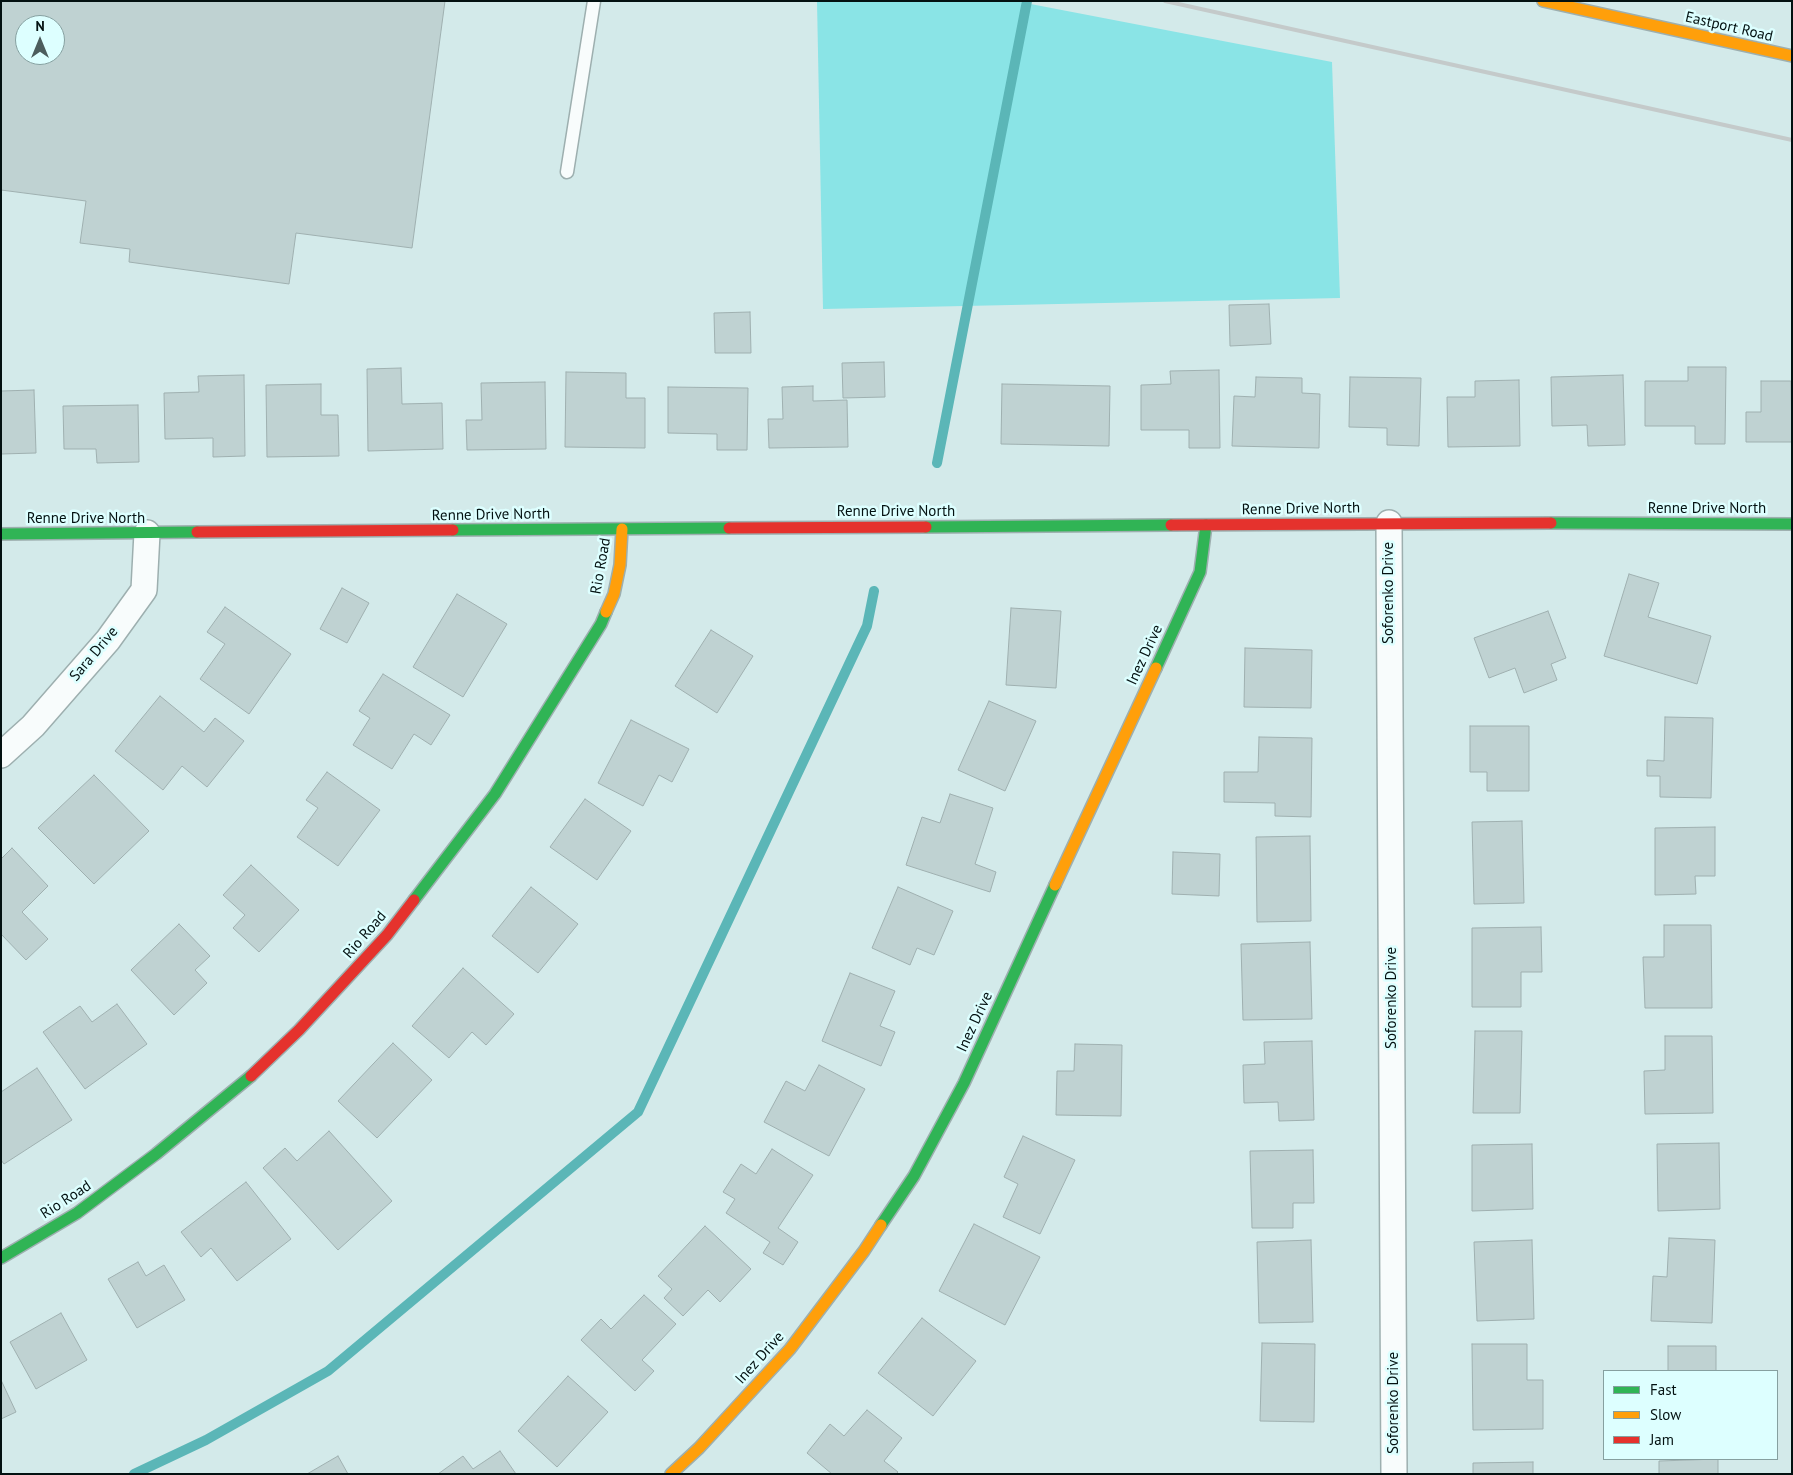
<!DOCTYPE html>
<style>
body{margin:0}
#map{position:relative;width:1793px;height:1475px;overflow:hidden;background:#d3eaea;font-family:"PT Sans",sans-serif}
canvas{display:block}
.frame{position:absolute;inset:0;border:2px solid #031111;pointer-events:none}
.legend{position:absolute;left:1603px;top:1370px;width:175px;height:90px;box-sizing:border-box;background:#dff;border:1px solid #86a0a0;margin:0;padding:6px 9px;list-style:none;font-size:15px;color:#031111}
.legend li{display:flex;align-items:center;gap:10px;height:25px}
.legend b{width:25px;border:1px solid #86a0a0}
.north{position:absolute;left:15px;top:15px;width:50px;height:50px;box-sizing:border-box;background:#dff;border:1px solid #86a0a0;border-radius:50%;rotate:0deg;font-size:14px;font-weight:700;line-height:20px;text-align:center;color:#031111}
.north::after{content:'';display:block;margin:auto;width:18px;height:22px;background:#4c5d5d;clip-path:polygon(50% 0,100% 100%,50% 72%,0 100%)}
</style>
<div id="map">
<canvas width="1793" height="1475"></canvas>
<div class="frame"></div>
<ul class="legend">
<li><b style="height:6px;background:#30b455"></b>Fast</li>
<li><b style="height:6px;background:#ff9f0a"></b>Slow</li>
<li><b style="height:6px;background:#e5322d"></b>Jam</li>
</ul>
<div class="north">N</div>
</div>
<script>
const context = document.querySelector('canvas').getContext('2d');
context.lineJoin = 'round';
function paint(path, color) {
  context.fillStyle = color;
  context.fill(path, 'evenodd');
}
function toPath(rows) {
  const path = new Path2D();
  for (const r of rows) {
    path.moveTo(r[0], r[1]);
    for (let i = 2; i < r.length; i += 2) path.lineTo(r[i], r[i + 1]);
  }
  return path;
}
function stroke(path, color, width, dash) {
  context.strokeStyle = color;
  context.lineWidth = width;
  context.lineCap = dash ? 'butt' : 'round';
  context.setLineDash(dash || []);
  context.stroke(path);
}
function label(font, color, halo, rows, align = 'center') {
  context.font = font + ' "PT Sans",sans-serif';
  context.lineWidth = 5;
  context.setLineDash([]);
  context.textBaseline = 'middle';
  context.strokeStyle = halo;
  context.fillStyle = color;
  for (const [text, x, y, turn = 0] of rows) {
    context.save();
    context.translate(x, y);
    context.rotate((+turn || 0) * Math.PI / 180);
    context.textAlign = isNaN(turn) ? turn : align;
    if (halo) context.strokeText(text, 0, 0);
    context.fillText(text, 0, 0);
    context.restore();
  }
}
paint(toPath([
 [817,1,1015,1,1332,62,1340,298,823,309]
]), '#8ae4e6');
stroke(toPath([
 [937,463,1027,1],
 [134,1474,206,1440,328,1371,638,1112,867,626,874,591]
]), '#5bb6b7', 10);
const building = toPath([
 [1,1,445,1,412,248,296,233,289,284,129,262,130,249,80,243,86,201,1,190,1,1],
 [25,25,55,25,55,55,25,55,25,25],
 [1269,304,1271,344,1230,346,1229,305,1269,304],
 [750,312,751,353,715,353,714,313,750,312],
 [884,362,885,397,843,398,842,363,884,362],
 [1688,367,1726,367,1725,444,1695,444,1695,426,1645,426,1645,381,1688,381,1688,367],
 [401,368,402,404,442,403,443,449,368,451,367,369,401,368],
 [1219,370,1220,448,1189,448,1189,430,1141,430,1141,385,1171,384,1170,371,1219,370],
 [566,372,626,373,626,398,645,398,645,448,565,447,566,372],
 [244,375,245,456,213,457,213,438,165,439,164,393,199,392,198,376,244,375],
 [1623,375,1625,445,1588,446,1587,425,1552,426,1551,377,1623,375],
 [1256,377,1302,378,1302,393,1320,394,1319,448,1232,446,1234,396,1255,397,1256,377],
 [1350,377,1421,378,1419,446,1387,445,1387,428,1349,427,1350,377],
 [1519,380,1520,446,1448,447,1447,397,1475,397,1475,381,1519,380],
 [1761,381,1791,381,1792,442,1746,442,1746,412,1761,412,1761,381],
 [545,382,546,449,467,450,466,420,482,420,481,383,545,382],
 [321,384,321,415,338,415,339,456,267,457,266,385,321,384],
 [1002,384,1110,386,1109,446,1001,444,1002,384],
 [813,386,813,401,847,400,848,447,769,448,768,419,783,419,782,387,813,386],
 [668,387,748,388,747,450,717,450,717,434,668,433,668,387],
 [34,390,36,453,1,454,1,391,34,390],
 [138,405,139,462,97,463,96,449,64,449,63,406,138,405],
 [1629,574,1659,583,1648,617,1711,636,1697,684,1604,656,1629,574],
 [342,588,369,603,347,643,320,629,342,588],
 [457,594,507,624,463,697,413,667,457,594],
 [225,607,291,654,249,714,200,679,225,644,207,632,225,607],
 [1011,608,1061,611,1056,688,1006,685,1011,608],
 [1548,611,1566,658,1551,664,1557,680,1524,693,1515,668,1489,678,1474,638,1548,611],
 [711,630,753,656,717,713,675,686,711,630],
 [1245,648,1312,650,1311,708,1244,707,1245,648],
 [383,674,450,715,431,745,414,734,392,769,353,745,370,718,359,711,383,674],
 [160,696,204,732,215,718,244,741,207,787,182,766,163,790,115,751,160,696],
 [989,701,1036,721,1005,791,958,770,989,701],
 [1665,717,1713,718,1711,798,1660,797,1660,776,1647,776,1647,760,1664,761,1665,717],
 [631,720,689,749,672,782,659,775,643,806,598,783,631,720],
 [1470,726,1529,726,1529,791,1487,791,1487,772,1470,772,1470,726],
 [1259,737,1312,738,1311,817,1275,816,1275,803,1224,802,1224,772,1258,772,1259,737],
 [327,772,380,810,338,866,297,837,318,808,306,800,327,772],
 [94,775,149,831,94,884,38,828,94,775],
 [950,794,993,808,975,864,996,872,990,892,906,865,922,817,940,823,950,794],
 [585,799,631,831,597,880,550,847,585,799],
 [1522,821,1524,903,1474,904,1472,822,1522,821],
 [1715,827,1715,876,1695,876,1696,894,1655,895,1655,828,1715,827],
 [1310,836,1311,921,1257,922,1256,837,1310,836],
 [12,848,48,886,22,912,48,939,26,960,1,934,1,859,12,848],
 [1173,852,1220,854,1219,896,1172,894,1173,852],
 [251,865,299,910,259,952,233,928,245,915,223,895,251,865],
 [531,887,578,924,538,973,492,936,531,887],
 [898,887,953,911,934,955,917,948,910,965,872,948,898,887],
 [179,924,210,956,195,970,207,983,174,1015,131,970,179,924],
 [1664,925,1711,925,1712,1008,1645,1008,1643,957,1664,957,1664,925],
 [1541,927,1542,972,1521,972,1521,1007,1472,1007,1472,928,1541,927],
 [1310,942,1312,1019,1243,1020,1241,944,1310,942],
 [463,968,514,1014,486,1045,472,1032,449,1058,412,1026,463,968],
 [850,973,895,991,880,1026,895,1032,881,1066,822,1041,850,973],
 [117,1004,147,1044,85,1089,43,1032,80,1006,92,1022,117,1004],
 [1475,1031,1522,1031,1520,1113,1473,1113,1475,1031],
 [1665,1036,1712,1036,1713,1113,1645,1114,1644,1071,1665,1070,1665,1036],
 [1312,1041,1314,1120,1279,1121,1278,1102,1244,1103,1243,1065,1265,1064,1264,1042,1312,1041],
 [393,1043,432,1080,377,1138,338,1101,393,1043],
 [1075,1044,1122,1045,1121,1116,1056,1115,1057,1071,1074,1071,1075,1044],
 [819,1065,865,1089,829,1156,764,1122,786,1081,805,1091,819,1065],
 [37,1068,72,1120,4,1164,1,1160,1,1092,37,1068],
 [329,1131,392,1201,338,1250,263,1168,285,1148,297,1161,329,1131],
 [1023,1136,1075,1160,1040,1234,1003,1217,1018,1184,1004,1177,1023,1136],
 [1719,1143,1720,1209,1658,1211,1657,1144,1719,1143],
 [1532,1144,1533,1209,1472,1211,1472,1145,1532,1144],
 [772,1149,813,1175,778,1228,798,1242,783,1265,763,1253,770,1242,726,1213,735,1199,723,1192,741,1164,756,1174,772,1149],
 [1313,1150,1314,1203,1293,1203,1293,1228,1252,1228,1250,1151,1313,1150],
 [246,1182,291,1239,237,1281,211,1248,201,1257,181,1232,246,1182],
 [974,1224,1040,1257,1005,1325,939,1291,974,1224],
 [705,1226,751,1269,720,1302,708,1290,683,1316,664,1298,672,1289,658,1276,705,1226],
 [1669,1238,1715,1240,1712,1323,1651,1321,1653,1276,1667,1277,1669,1238],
 [1311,1240,1313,1322,1259,1323,1257,1242,1311,1240],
 [1532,1240,1534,1319,1477,1321,1474,1242,1532,1240],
 [138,1262,146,1276,164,1265,185,1300,137,1328,108,1279,138,1262],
 [644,1295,676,1324,642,1360,654,1371,635,1391,581,1340,601,1319,611,1329,644,1295],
 [61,1313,87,1360,36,1389,10,1342,61,1313],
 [922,1318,976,1361,933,1416,878,1373,922,1318],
 [1262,1343,1315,1344,1314,1422,1260,1421,1262,1343],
 [1472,1344,1527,1344,1527,1380,1543,1380,1543,1429,1473,1430,1472,1344],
 [1668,1346,1716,1346,1716,1371,1668,1371,1668,1346],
 [568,1376,608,1412,557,1467,518,1431,568,1376],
 [1,1380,16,1412,1,1419,1,1380],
 [867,1410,902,1438,884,1461,898,1472,896,1474,832,1474,807,1453,830,1424,844,1436,867,1410],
 [500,1451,516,1474,438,1474,463,1456,473,1469,500,1451],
 [338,1456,348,1474,307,1474,338,1456],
 [1718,1459,1718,1474,1659,1474,1659,1461,1718,1459],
 [1533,1462,1533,1474,1473,1474,1473,1463,1533,1462]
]);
paint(building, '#bfd2d2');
stroke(building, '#9fb0b0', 1);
const lane = toPath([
 [567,172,594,1]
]);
const street = toPath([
 [1389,523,1394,1474],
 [1,755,33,726,108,640,144,590,147,533]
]);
const fast = toPath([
 [1551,523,1792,524],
 [926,527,1171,525],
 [453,530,729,528],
 [1,534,197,532],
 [1156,668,1200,572,1206,525],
 [414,900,495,794,601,624,606,612],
 [881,1225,914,1176,964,1083,1055,885],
 [1,1258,77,1213,156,1154,251,1076]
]);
const slow = toPath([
 [1543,1,1792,56],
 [606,612,614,594,620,565,622,529],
 [1055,885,1156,668],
 [671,1474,699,1448,790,1349,864,1251,881,1225]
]);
const jam = toPath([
 [1171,525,1551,523],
 [729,528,926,527],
 [197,532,453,530],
 [251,1076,299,1030,387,935,414,900]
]);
stroke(lane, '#9dafaf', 15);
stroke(street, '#9dafaf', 28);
stroke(fast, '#9dafaf', 14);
stroke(slow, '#9dafaf', 14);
stroke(jam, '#9dafaf', 14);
stroke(lane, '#f8fcfc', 12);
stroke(street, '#f8fcfc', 25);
stroke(fast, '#30b455', 11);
stroke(slow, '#ff9f0a', 11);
stroke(jam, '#e5322d', 11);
stroke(toPath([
 [1165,1,1792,140]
]), '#c4caca', 4);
label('15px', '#031111', '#dff', [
 ["Eastport Road",1729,27,13],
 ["Renne Drive North",1301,509,-1],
 ["Renne Drive North",1707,509],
 ["Renne Drive North",896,512],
 ["Renne Drive North",491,515,-1],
 ["Renne Drive North",86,519],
 ["Rio Road",601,566,-80],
 ["Soforenko Drive",1389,593,-90],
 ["Sara Drive",94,654,-50],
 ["Inez Drive",1145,655,-65],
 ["Rio Road",365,935,-49],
 ["Soforenko Drive",1392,998,-90],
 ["Inez Drive",975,1022,-65],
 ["Rio Road",66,1200,-33],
 ["Inez Drive",760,1358,-48],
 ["Soforenko Drive",1394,1403,-90]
]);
</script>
